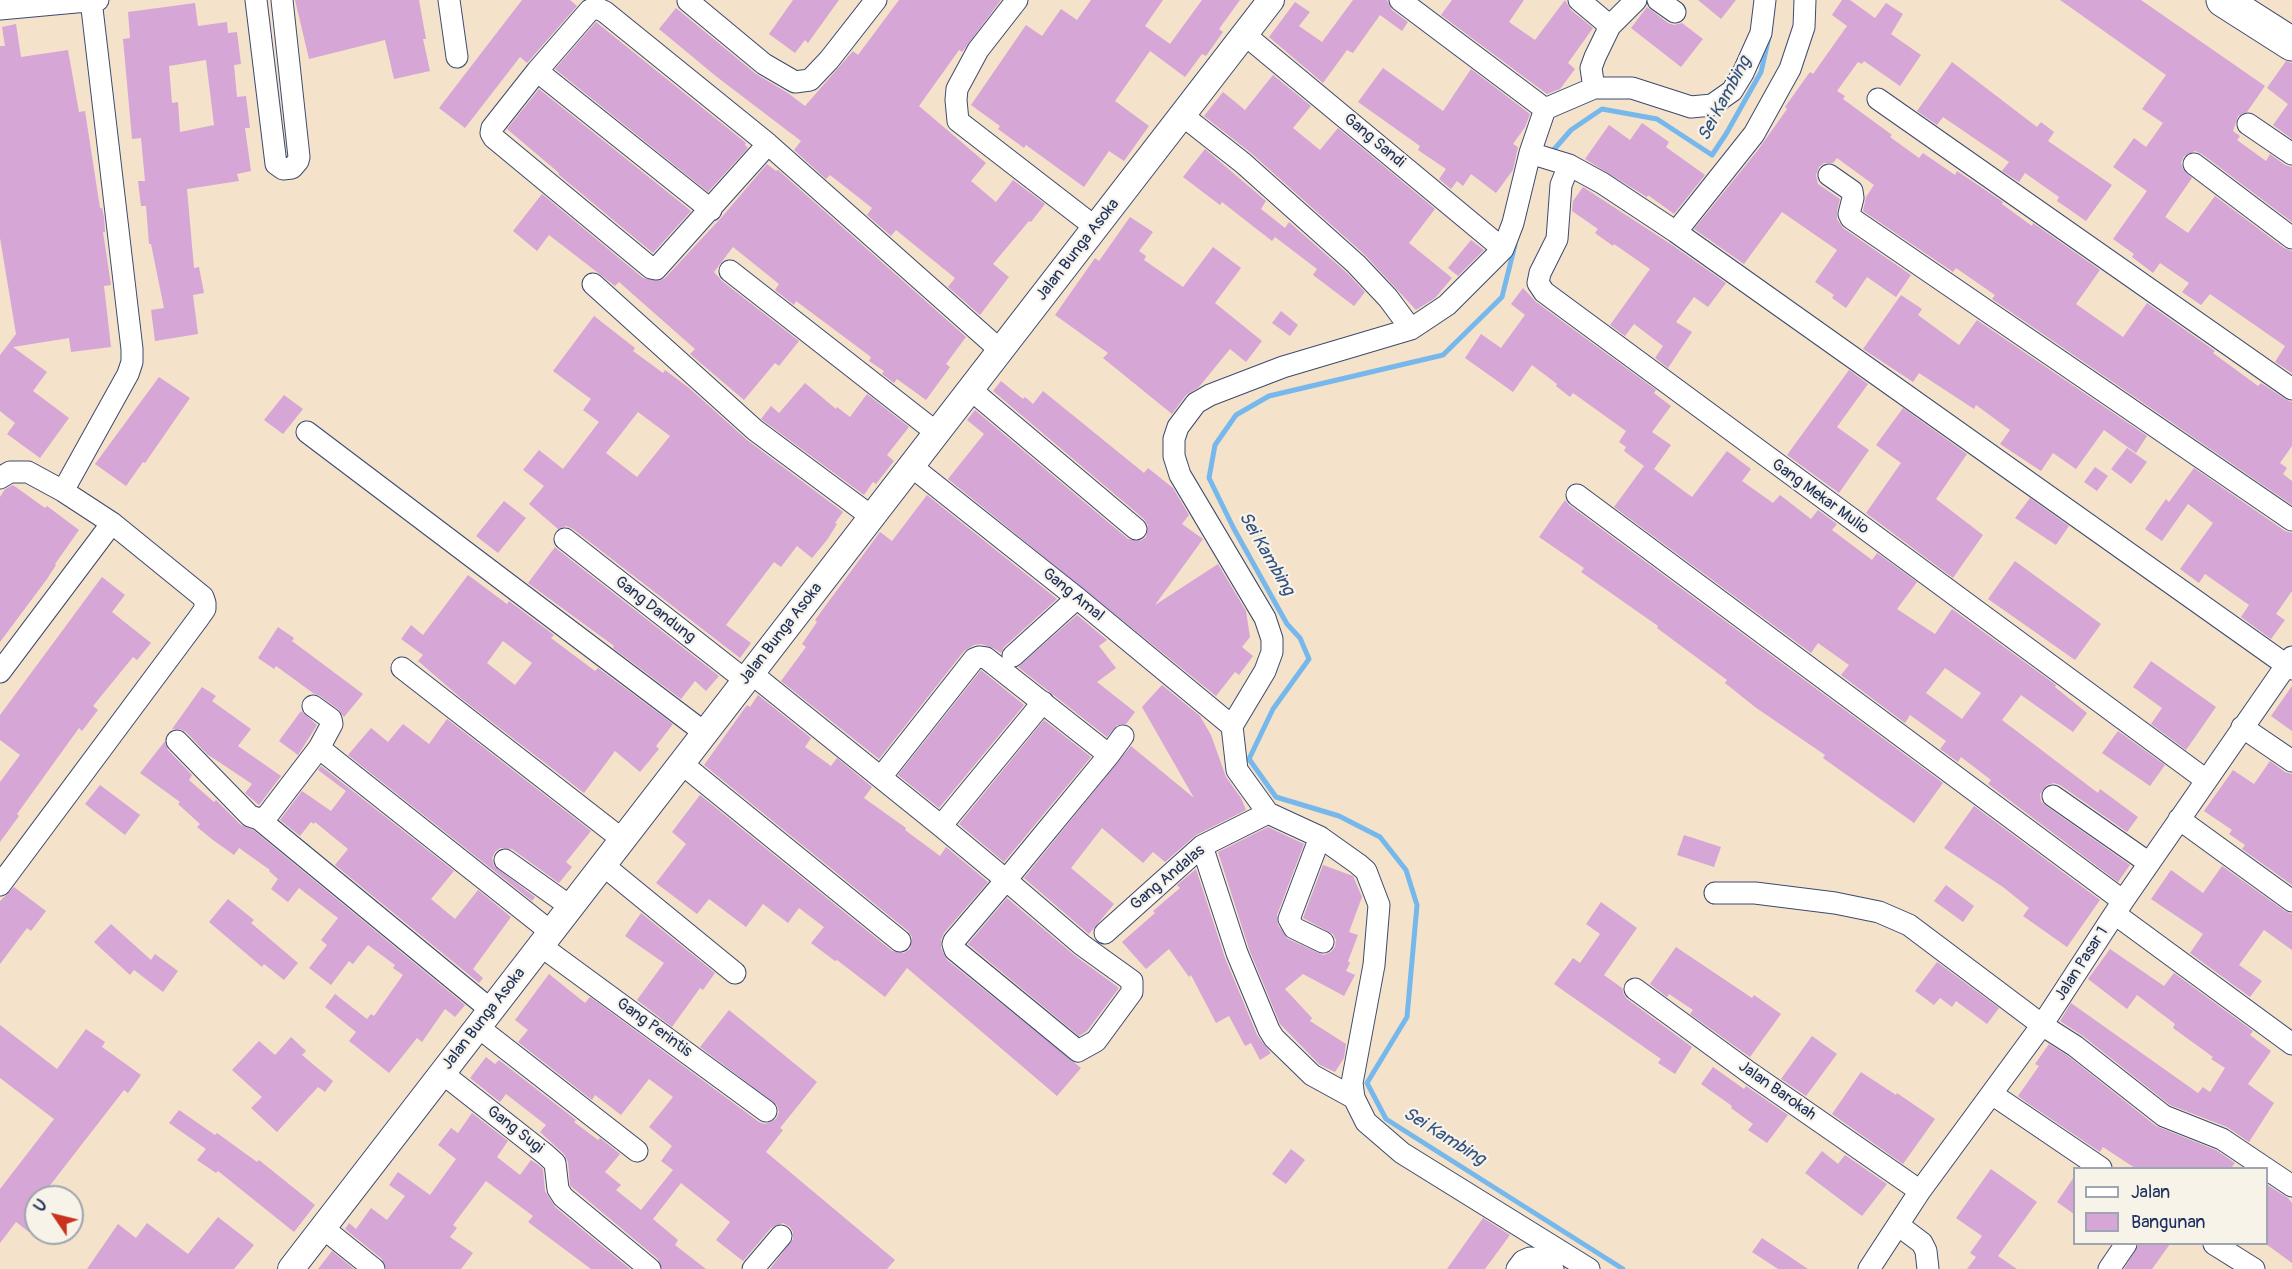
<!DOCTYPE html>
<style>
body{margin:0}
#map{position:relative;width:2292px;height:1269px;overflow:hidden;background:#f5e2ca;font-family:Pangolin,sans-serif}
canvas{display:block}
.legend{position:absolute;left:2073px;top:1167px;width:195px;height:78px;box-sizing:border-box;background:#f7f3e8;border:2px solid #9fa5b1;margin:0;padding:8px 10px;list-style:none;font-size:18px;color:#1b2f5e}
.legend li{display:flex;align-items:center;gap:12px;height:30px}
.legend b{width:30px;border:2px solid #9fa5b1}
.north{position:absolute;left:24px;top:1185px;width:60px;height:60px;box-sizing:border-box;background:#f7f3e8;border:2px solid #9fa5b1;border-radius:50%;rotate:305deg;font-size:16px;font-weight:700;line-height:24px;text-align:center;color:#1b2f5e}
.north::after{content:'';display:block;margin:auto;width:21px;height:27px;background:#c8321e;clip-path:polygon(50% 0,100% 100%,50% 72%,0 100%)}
</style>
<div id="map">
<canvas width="2292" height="1269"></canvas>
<ul class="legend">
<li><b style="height:8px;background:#fff"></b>Jalan</li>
<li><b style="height:16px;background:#d5a6d6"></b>Bangunan</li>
</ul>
<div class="north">U</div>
</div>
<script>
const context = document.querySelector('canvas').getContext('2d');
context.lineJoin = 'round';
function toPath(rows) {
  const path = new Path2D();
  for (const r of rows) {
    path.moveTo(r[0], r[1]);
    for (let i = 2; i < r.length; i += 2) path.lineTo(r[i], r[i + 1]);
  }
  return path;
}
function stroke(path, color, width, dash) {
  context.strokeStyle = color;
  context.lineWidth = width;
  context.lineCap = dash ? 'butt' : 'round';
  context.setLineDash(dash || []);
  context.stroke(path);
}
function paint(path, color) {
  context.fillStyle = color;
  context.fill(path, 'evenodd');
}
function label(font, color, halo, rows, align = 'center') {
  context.font = font + ' Pangolin,sans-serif';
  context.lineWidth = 4.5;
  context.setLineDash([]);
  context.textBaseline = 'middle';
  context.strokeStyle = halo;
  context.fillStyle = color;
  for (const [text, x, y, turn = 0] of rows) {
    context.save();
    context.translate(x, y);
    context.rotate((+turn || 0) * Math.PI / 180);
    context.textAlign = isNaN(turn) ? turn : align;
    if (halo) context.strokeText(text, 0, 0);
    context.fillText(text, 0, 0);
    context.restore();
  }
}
stroke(toPath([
 [1550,154,1571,130,1602,109,1657,119,1712,155,1726,134,1761,72,1769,37],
 [1515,245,1502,297,1443,355,1269,396,1236,415,1215,445,1209,478,1234,529,1287,624,1300,638,1309,659,1273,709,1249,759,1276,797,1339,816,1380,837,1406,870,1417,905,1407,1017,1367,1083,1386,1119,1623,1269]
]), '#77b8ec', 5);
paint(toPath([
 [295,0,419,0,426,39,423,39,430,71,394,79,385,40,309,59],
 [522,0,570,0,577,6,527,63,520,57,465,128,439,108],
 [793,0,839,0,808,43,805,40,795,53,769,34],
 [899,0,1001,0,962,52,959,50,919,106,986,163,971,181,996,202,1013,180,1045,204,1031,222,1029,221,993,264,1009,277,980,315,948,287,955,278,896,230,891,236,867,215,872,208,830,175,826,179,794,150,801,141,717,77,659,29,676,8,756,74,788,93,805,106,853,51,858,55],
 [1091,0,1163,0,1145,26,1170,44,1202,0,1240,0,1219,29,1223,32,1206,56,1202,54,1185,77,1150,51,1115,101,1149,126,1124,161,1109,151,1084,187,1026,145,1024,148,998,129,1000,126,971,105,1026,25,1042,36,1061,9,1077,20],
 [1353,0,1387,0,1392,10,1408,22,1402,31,1380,15,1353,53,1347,50,1323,83,1269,37,1295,2,1310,12,1299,26,1322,42],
 [1452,0,1524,0,1509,22,1535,40,1565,0,1571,10,1593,28,1568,63,1575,69,1560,89,1547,94,1441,15],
 [1698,0,1736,0,1721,19],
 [1842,0,1850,0,1875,18,1886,3,1903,14,1891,34,1921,55,1900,86,1864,61,1862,64,1858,62,1837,91,1845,96,1843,99,1892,135,1890,137,1919,158,1923,153,1955,175,1957,171,2003,202,2002,204,2032,226,2033,223,2100,270,2076,304,2123,337,2147,303,2215,351,2213,353,2258,386,2261,383,2285,399,2292,402,2292,446,2280,463,2287,468,2283,474,2292,481,2292,505,1992,299,1995,295,1956,268,1953,272,1863,211,1866,197,1874,185,1837,158,1833,163,1824,163,1819,167,1816,175,1818,184,1840,199,1837,211,1837,219,1843,228,1911,275,1896,297,1867,277,1846,308,1832,298,1834,295,1815,282,1837,250,1782,212,1744,264,1694,229,1758,150,1787,109,1785,107,1802,83,1810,72,1813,74,1847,26,1832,15],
 [2060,0,2141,0,2265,86,2247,112,2238,116,2233,131,2240,136,2237,140,2266,161,2270,154,2285,165,2292,167,2292,222,2202,154,2195,151,2184,156,2181,163,2183,169,2192,178,2165,217,2188,233,2215,196,2284,248,2292,251,2292,373,2275,362,2285,346,2210,294,2201,305,2182,292,2189,283,2160,263,2153,273,2132,257,2134,254,2113,239,2147,191,2113,167,2134,138,2146,147,2163,123,2142,109,2166,75],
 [195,3,198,26,227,22,228,33,237,32,241,64,234,65,237,97,246,96,250,128,245,128,251,171,237,174,239,181,187,189,194,268,199,267,204,293,193,295,198,334,155,341,151,310,164,308,151,244,149,244,146,206,141,206,138,181,145,181,141,138,132,139,123,39,130,38,128,12],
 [206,60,214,125,180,132,178,102,172,103,169,66],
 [1647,7,1668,23,1674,25,1682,23,1703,39,1681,67,1631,28],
 [596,22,746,143,745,145,748,148,708,192,555,69],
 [16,24,21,57,68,50,79,112,85,111,100,208,102,208,104,217,105,232,103,232,111,285,104,286,111,347,71,352,69,338,13,347,47,372,33,391,69,418,40,458,7,434,15,423,0,411,0,355,16,334,0,238,0,46,5,46,2,27],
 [2286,61,2292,63,2292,139,2273,125,2288,104,2267,88],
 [1952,62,2037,127,2041,122,2054,132,2048,141,2112,185,2086,221,2057,201,2059,197,2025,173,2019,182,2002,171,2009,162,1943,117,1937,125,1917,111],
 [1383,68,1443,111,1471,69,1530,114,1525,127,1513,144,1518,147,1513,170,1496,193,1471,174,1463,186,1457,181,1451,189,1439,179,1446,169,1418,150,1420,146,1358,102],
 [1273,75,1311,106,1293,128,1320,150,1338,128,1435,209,1409,243,1452,278,1435,298,1416,310,1364,254,1251,153,1204,116,1223,92,1245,110],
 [539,89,691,211,653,253,558,174,559,173,507,129],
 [1642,123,1669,142,1666,147,1705,175,1674,214,1648,195,1647,197,1585,159,1609,125,1630,140],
 [1205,149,1266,201,1261,209,1285,228,1289,222,1347,273,1365,292,1354,306,1313,275,1317,269,1275,237,1272,241,1222,202,1220,205,1183,177],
 [767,164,776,171,778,170,966,337,946,364,950,367,926,400,897,379,894,383,882,374,884,371,869,361,871,357,796,301,794,305,775,290,779,284,733,247,714,272,722,281,799,341,779,366,775,363,744,400,690,354,695,349,619,282,615,286,549,235,537,251,513,231,542,194,643,278,659,281,665,278,721,218],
 [1583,187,1672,245,1726,283,1708,307,1694,297,1676,322,1692,332,1668,368,1655,358,1663,346,1634,324,1625,336,1610,325,1650,269,1614,244,1613,246,1595,233,1598,229,1572,211,1573,201],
 [1130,217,1153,232,1139,251,1146,256,1144,260,1183,287,1213,247,1241,268,1215,303,1262,341,1246,362,1230,349,1199,387,1186,395,1172,414,1103,358,1108,353,1055,315,1095,258,1099,261],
 [1471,240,1484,250,1458,276,1448,268],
 [1523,288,1536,302,1656,390,1654,393,1671,406,1652,432,1671,445,1654,469,1692,497,1727,451,1751,469,1742,481,1773,503,1780,495,1811,519,1818,510,1837,524,1832,530,1872,560,1877,553,1917,582,1897,609,1935,634,1952,609,2056,685,2055,687,2087,713,2073,732,2021,695,2002,720,2098,793,2100,789,2138,817,2127,832,2060,785,2054,783,2047,785,2040,794,2041,801,2046,806,2130,865,2118,882,1988,784,1991,780,1961,757,1958,762,1940,749,1946,741,1910,715,1905,723,1841,675,1849,665,1818,643,1811,653,1614,507,1644,466,1624,451,1626,447,1619,442,1626,431,1573,393,1570,397,1556,386,1557,384,1532,365,1513,392,1465,358,1481,334,1501,348,1525,315,1511,304],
 [1945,668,1981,693,1962,719,1926,693],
 [1901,295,1922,309,1918,315,1959,345,1977,320,2147,436,2136,453,2104,430,2076,469,2053,453,2041,471,2000,444,2010,430,1976,405,1974,409,1919,373,1913,382,1863,349],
 [1281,311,1298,325,1290,336,1272,323],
 [594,316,635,348,633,351,663,373,665,370,689,388,747,440,843,512,835,523,837,524,827,540,812,558,797,546,781,567,774,562,726,625,751,643,740,658,573,529,566,526,558,529,529,504,544,486,523,470,539,450,563,469,599,422,583,410,591,399,553,371],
 [638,412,670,436,637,477,606,453],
 [1849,370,1868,384,1837,427,1869,450,1839,493,1787,455],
 [159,377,190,398,145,463,143,462,126,486,95,464],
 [1001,381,1023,399,1025,397,1033,404,1043,391,1144,473,1148,468,1173,488,1189,515,1182,524,1203,539,1155,605,1218,564,1246,611,1250,637,1242,647,1253,656,1239,675,1235,672,1216,696,948,479,984,434,967,420,975,410,1128,539,1140,541,1146,537,1148,525,1144,519,993,391],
 [805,383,836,409,837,407,850,417,867,394,909,427,887,455,894,461,876,484,873,482,864,495,761,419,771,406,779,413],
 [284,395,303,409,283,434,264,420],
 [1903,408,1967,454,1936,499,1983,535,1953,578,1866,513,1901,463,1876,445],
 [2127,448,2147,462,2131,484,2111,469],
 [2095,467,2108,476,2097,491,2084,482],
 [2194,468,2285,531,2292,533,2292,591,2276,614,2285,620,2271,639,2241,617,2249,605,2205,574,2199,583,2180,569,2213,523,2188,504,2162,541,2145,529,2166,499,2169,502],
 [13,485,45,508,47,506,79,530,55,564,56,565,47,579,0,642,0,497,5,489],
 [927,495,1057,599,1004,647,1001,653,993,648,981,644,974,645,964,651,879,759,781,681,806,647,802,644,817,622,815,620,880,532,892,541],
 [2030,498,2069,526,2056,545,2015,518],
 [1565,500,1569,505,1943,783,1914,823,1823,758,1825,755,1755,707,1725,683,1727,680,1657,628,1658,626,1581,572,1584,568,1539,537],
 [504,501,526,518,498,553,476,536],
 [555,547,557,549,719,676,706,691,695,681,681,699,613,648,614,646,528,583],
 [2015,561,2101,624,2075,660,1988,599],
 [468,575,507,604,509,601,554,635,551,638,595,671,598,668,673,724,656,746,659,749,640,772,615,751,584,793,462,699,418,661,423,655,401,639,411,625,423,635],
 [503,641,532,663,515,685,487,663],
 [102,577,125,595,112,612,151,643,137,660,133,657,93,706,98,710,82,731,79,728,17,814,19,816,0,842,0,782,20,755,0,740,0,715],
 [1077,615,1107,640,1099,646,1116,668,1097,682,1135,712,1126,724,1117,725,1107,737,1018,667],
 [278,627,294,638,292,641,363,694,344,717,338,709,320,696,313,693,276,666,274,669,258,658],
 [2151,661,2216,707,2186,750,2151,724,2162,708,2133,687],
 [981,670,1024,705,939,808,898,775],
 [1162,685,1200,716,1211,735,1226,777,1241,798,1246,810,1196,835,1165,862,1153,852,1143,863,1102,828,1071,868,1114,904,1089,934,1024,878,1131,746,1194,798,1142,707],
 [2292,686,2292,731,2271,716],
 [202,687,216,696,212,701,251,729,238,746,281,776,259,805,245,793,252,784,207,754,186,732,180,729,172,729],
 [758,695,811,738,805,747,831,766,837,758,872,787,864,798,906,828,905,830,940,856,946,847,988,882,944,933,941,940,941,948,947,960,1081,1068,1057,1096,907,968,885,997,837,960,835,961,811,943,824,927,799,908,788,923,763,904,746,927,709,899,697,914,656,883,686,844,672,832,700,795,892,951,904,953,910,949,912,937,908,931,704,765,747,705,750,707],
 [301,711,317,725,298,755,279,741],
 [447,719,591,831,566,862,572,867,559,883,512,849,500,848,495,852,492,858,494,866,535,897,532,901,348,755,371,728,388,742,403,724,429,744],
 [1044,720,1091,757,1004,862,959,824],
 [2118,731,2165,765,2150,786,2102,753],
 [165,741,168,750,192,775,189,780,214,802,216,800,241,825,253,830,465,1005,455,1017,445,1009,422,1042,417,1038,389,1073,349,1041,356,1032,325,1007,335,994,367,1019,371,1014,374,1016,403,975,393,968,395,965,368,945,353,964,349,961,331,985,309,968,327,945,321,940,338,918,299,888,288,902,271,889,278,879,269,871,270,870,239,848,234,855,213,840,197,827,200,824,178,804,180,802,140,773],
 [2270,761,2285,772,2292,774,2292,885,2242,849,2245,845,2229,834,2232,830,2204,811,2233,770,2254,784],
 [321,766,454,871,431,899,455,919,478,890,511,917,473,969,483,978,479,983,335,865,348,849,315,822,314,824,311,822,300,836,280,820,302,791,331,811,346,791,318,770],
 [100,785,140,815,125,835,85,804],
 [1974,806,2100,900,2067,947,2023,916,2029,908,2003,887,1944,848],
 [1268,827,1304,844,1277,915,1278,925,1288,939,1323,955,1331,952,1335,947,1336,940,1333,934,1303,918,1323,865,1353,876,1362,897,1349,932,1358,935,1348,961,1350,963,1346,971,1355,975,1344,996,1303,974,1285,989,1312,1018,1310,1021,1346,1044,1344,1058,1335,1072,1320,1065,1280,1024,1249,949,1218,852],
 [1684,835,1721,847,1714,867,1677,855],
 [2222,866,2285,911,2292,914,2292,950,2264,930,2239,965,2262,981,2250,997,2190,953,2203,934,2151,899,2171,870,2203,893],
 [1196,869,1225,958,1257,1035,1271,1053,1260,1060,1251,1043,1245,1046,1229,1016,1216,1023,1191,975,1189,977,1169,949,1146,969,1122,942,1155,913,1153,911,1180,888,1177,885],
 [1946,885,1974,906,1963,922,1934,901],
 [14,887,46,911,31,931,27,928,0,964,0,901],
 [1007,898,1074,955,1119,988,1087,1031,1079,1036,968,944],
 [228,899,254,920,251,923,298,963,284,980,264,964,262,967,209,922],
 [1601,902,1637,928,1604,975,1622,988,1624,995,1627,999,1692,1047,1675,1074,1658,1063,1661,1059,1554,984,1573,958,1580,963,1600,934,1586,924],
 [641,913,715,973,703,990,700,988,672,1027,637,1000,664,963,625,936],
 [111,924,151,960,155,954,178,971,163,992,134,970,130,975,94,942],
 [1676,947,1752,998,1754,995,1781,1014,1750,1057,1690,1014,1693,1010,1669,994,1667,997,1650,984],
 [2110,949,2164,986,2174,973,2253,1031,2250,1035,2271,1051,2248,1084,2274,1103,2249,1142,2227,1127,2170,1105,2083,1036,2060,1021,2071,1003,2198,1093,2203,1087,2210,1092,2225,1068,2211,1059,2213,1057,2173,1028,2175,1024,2137,995,2127,1009,2088,979],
 [1937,962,1999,1008,1987,1024,1956,1001,1952,1007,1940,998,1934,1005,1915,991],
 [549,974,585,1003,590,997,759,1122,765,1124,776,1119,779,1112,777,1105,700,1047,729,1010,817,1082,780,1128,783,1130,766,1152,895,1260,887,1269,770,1269,793,1239,793,1232,790,1227,783,1223,771,1228,743,1261,716,1240,730,1222,681,1183,653,1219,678,1240,675,1245,706,1269,662,1269,658,1259,573,1188,570,1185,568,1162,564,1154,540,1132,546,1125,506,1094,500,1102,470,1078,486,1057,495,1064,499,1060,576,1120,574,1122,598,1140,600,1138,620,1154,605,1172,621,1185,616,1190,641,1210,673,1170,661,1161,672,1146,649,1127,673,1097,649,1079,621,1115,595,1095,592,1100,518,1042,528,1030,515,1020],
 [0,1025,57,1069,86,1029,105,1042,102,1047,141,1075,128,1093,124,1090,41,1197,36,1197,36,1222,29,1232,16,1222,0,1243,0,1189,54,1119,0,1078],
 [1812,1036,1837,1054,1806,1096,1781,1079],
 [291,1037,306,1051,302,1055,333,1081,325,1092,318,1087,277,1132,251,1108,262,1097,232,1070,259,1041,275,1055],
 [2049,1044,2068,1056,2156,1126,2216,1150,2235,1163,2231,1168,2135,1168,2103,1147,2100,1152,2026,1102,2018,1096,2039,1066,2035,1064],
 [1713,1067,1744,1089,1746,1086,1788,1115,1767,1143,1748,1130,1753,1124,1731,1108,1732,1106,1701,1084],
 [1861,1072,1896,1095,1897,1093,1935,1119,1903,1164,1832,1114],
 [179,1110,215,1135,217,1133,257,1162,259,1160,315,1205,294,1232,218,1171,216,1173,197,1160,206,1149,169,1123],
 [472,1113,508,1141,497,1157,520,1175,531,1160,537,1164,543,1169,545,1191,555,1207,630,1269,591,1269,528,1222,533,1216,486,1181,453,1225,457,1228,450,1237,473,1253,461,1269,386,1269,382,1259,345,1229,349,1223,356,1229,371,1208,387,1220,405,1196,389,1185,398,1172,430,1195,456,1159,438,1145,451,1128,458,1133],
 [1291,1149,1305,1160,1286,1184,1272,1174],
 [1822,1151,1838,1164,1845,1155,1887,1184,1862,1216,1805,1173],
 [1991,1169,2037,1202,1998,1256,2017,1269,1967,1269,1976,1257,1970,1253,1982,1236,1956,1218],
 [2074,1177,2074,1214,2057,1202],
 [2266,1184,2288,1198,2292,1203,2292,1263,2266,1244],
 [218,1217,254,1245,234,1269,87,1269,118,1224,136,1238,147,1223,188,1254],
 [1483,1218,1510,1235,1485,1269,1447,1269],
 [1762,1238,1808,1269,1778,1269,1752,1252],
 [2139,1244,2170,1244,2152,1269,2124,1269],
 [332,1251,354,1269,318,1269]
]), '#d5a6d6');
const minor = toPath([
 [256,0,276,164,283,169,292,168,298,161,299,157,282,0],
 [449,0,457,57],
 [1017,0,978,50,957,89,956,100,958,121,1095,227],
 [1400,0,1545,109],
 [1579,0,1610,26],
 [1658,0,1675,12],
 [688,1,764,64,795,82,810,80,829,60,876,0],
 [0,9,98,0],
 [1244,34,1503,249],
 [537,71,711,210],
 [1594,88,1591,68,1595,57,1610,26,1636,0],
 [1878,99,2292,389],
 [1182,115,1243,163,1356,264,1388,298,1411,329],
 [2248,124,2292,154],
 [768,144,656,269,651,268,494,138,491,133,492,128,537,71,590,10,597,8,605,12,768,144,1000,350],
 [1530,153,1569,165,1602,183,1676,232,2292,669],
 [2194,164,2292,238],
 [1569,165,1561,185,1557,239,1540,273,1538,283,1544,292,2206,780],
 [1829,175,1852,191,1853,198,1849,214,1851,218,2292,520],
 [1676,232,1754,134,1790,69,1804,27,1805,0],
 [730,271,937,433],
 [593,284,755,430,872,517],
 [970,389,1136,529],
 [307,432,705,733],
 [911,466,1077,598,1232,726],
 [0,478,10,472,28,472,63,491,112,523,203,597,205,603,205,609,198,619,0,885],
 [63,491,128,374,132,362,132,349,91,0],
 [1577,495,2123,901],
 [565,539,745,680],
 [1013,656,1077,598],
 [402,668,623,840],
 [0,672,112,523],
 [751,673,941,826,1006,880,1082,945,1132,981,1132,992,1096,1041,1078,1051,955,950,953,944,954,941,1006,880,1109,755,1123,736],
 [313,706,331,719,332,724,319,748],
 [2242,727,2292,761],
 [177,741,250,816,259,819,267,816,319,748,551,932],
 [681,763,900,941],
 [881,777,974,659,979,657,986,658,1109,755],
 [2053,796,2149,863],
 [259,819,491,1010],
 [2179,819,2292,901],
 [941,826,1043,702],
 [1320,837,1289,919,1294,928,1323,942],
 [1202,846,1237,953,1269,1030,1274,1038,1312,1075,1354,1098],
 [505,860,571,907],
 [603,865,735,973],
 [1715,893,1755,893,1835,903,1879,912,1909,925,2042,1025,2075,1046,2164,1116,2222,1139,2292,1186],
 [2115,914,2292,1044],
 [1105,933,1202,846,1268,813],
 [541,946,766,1111],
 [1635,989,1750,1073,1920,1191],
 [478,1027,637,1151],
 [442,1073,545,1154,555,1163,558,1189,563,1197,650,1269],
 [1992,1094,2101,1168],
 [1898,1225,1922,1243,1926,1251,1928,1269],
 [323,1228,374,1269],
 [2214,1244,2254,1269],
 [753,1269,781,1236],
 [1517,1269,1523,1261,1530,1258,1539,1259,1553,1269],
 [1589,1269,1402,1153,1366,1122,1354,1098,1352,1083,1374,965,1379,905,1366,871,1358,864,1320,837,1268,813,1237,770,1232,726,1265,671,1272,652,1272,639,1265,618,1180,475,1174,456,1174,439,1178,427,1196,403,1210,395,1283,367,1411,329,1447,305,1503,249,1513,223,1530,153,1545,109,1594,88,1632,88,1691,107,1712,105,1732,91,1743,73,1761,33,1765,0],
 [1869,1269,1920,1191,2042,1025,2123,901,2292,657],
 [2109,1269,2126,1244]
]);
const tertiary = toPath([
 [291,1269,1271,0]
]);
const trunk = toPath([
 [2223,0,2292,44]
]);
stroke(minor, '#3c4a6e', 23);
stroke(tertiary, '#3c4a6e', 28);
stroke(trunk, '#3c4a6e', 35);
stroke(minor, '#fff', 21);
stroke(tertiary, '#fff', 26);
stroke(trunk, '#fff', 33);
label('16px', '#1b2f5e', '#f7f3e8', [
 ["Gang Sandi",1374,141,40],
 ["Jalan Bunga Asoka",1078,250,-52],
 ["Gang Mekar Mulio",1820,497,36],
 ["Gang Amal",1073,595,39],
 ["Gang Dandung",655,610,38],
 ["Jalan Bunga Asoka",781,634,-52],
 ["Gang Andalas",1168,878,-40],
 ["Jalan Pasar 1",2082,964,-57],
 ["Jalan Bunga Asoka",484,1019,-52],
 ["Gang Perintis",654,1028,36],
 ["Jalan Barokah",1777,1091,35],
 ["Gang Sugi",515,1130,38]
]);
label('italic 18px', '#325182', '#f7f3e8', [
 ["Sei Kambing",1725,99,-62],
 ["Sei Kambing",1266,554,60],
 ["Sei Kambing",1444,1137,32]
]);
</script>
